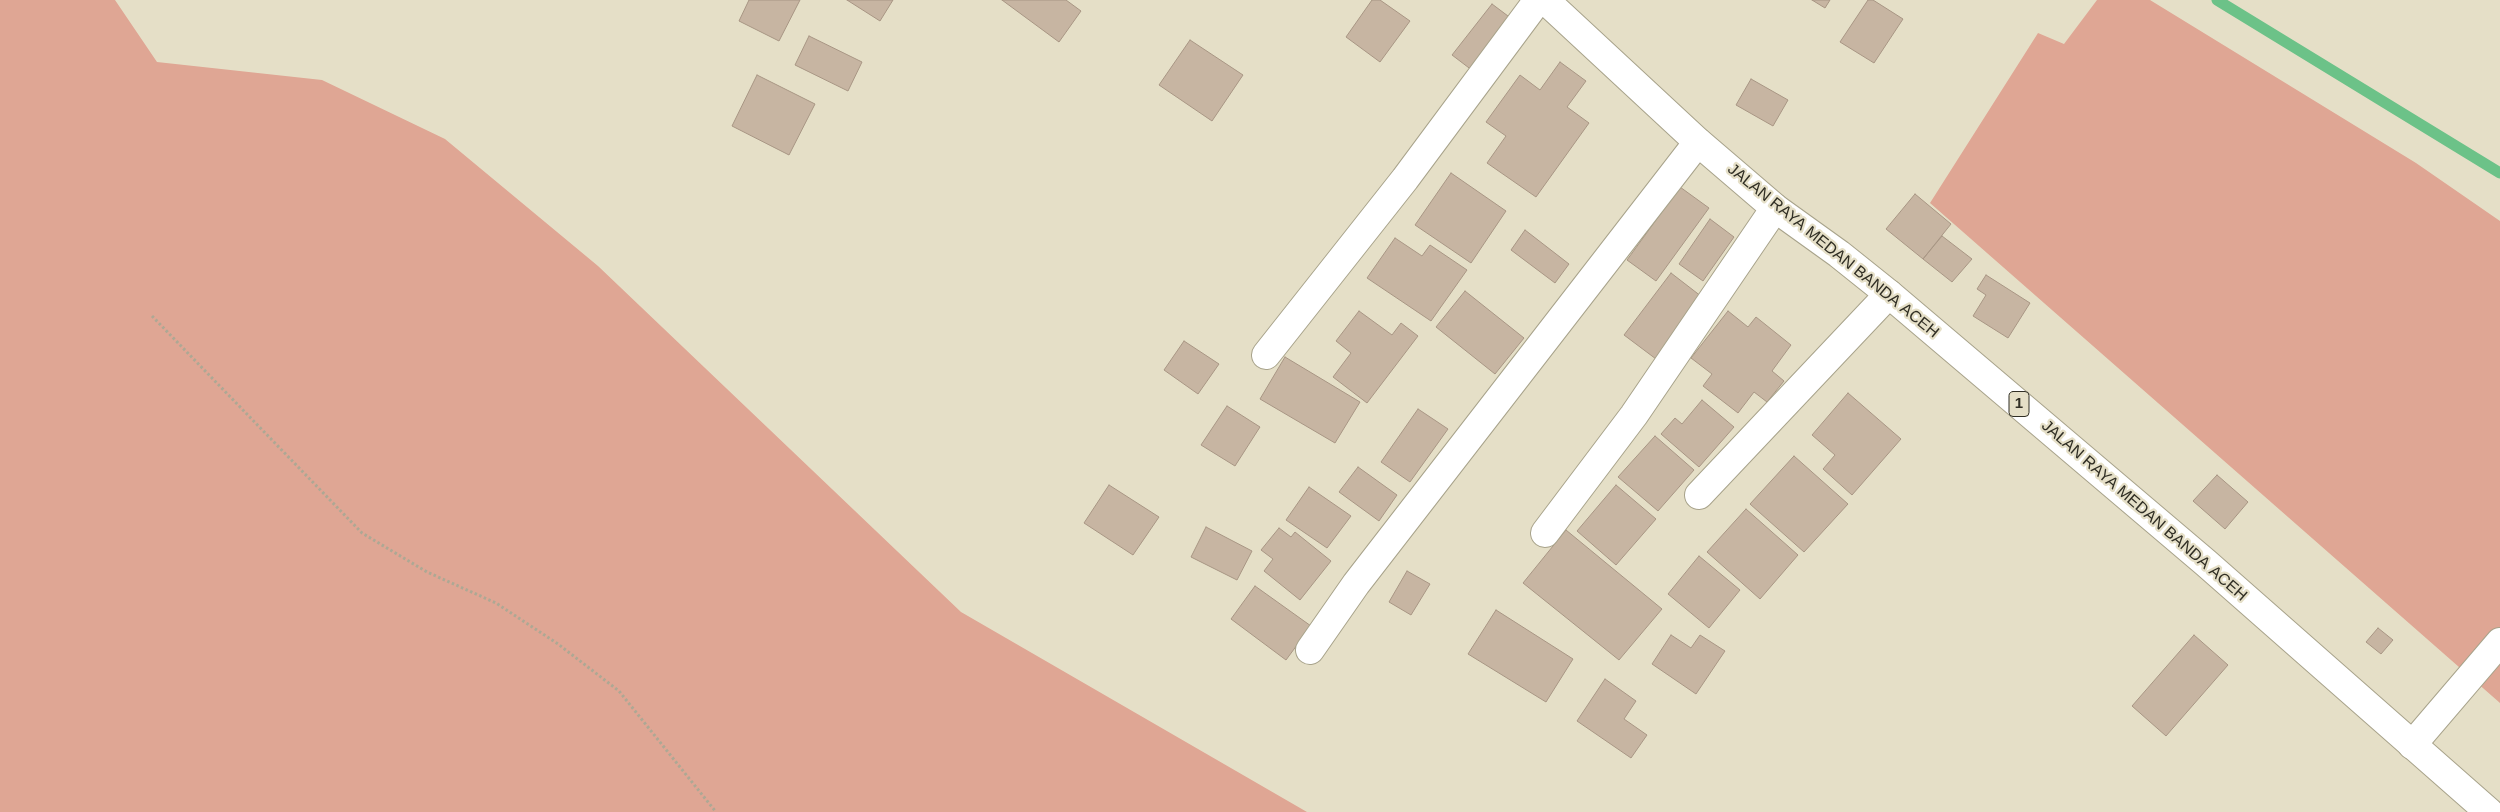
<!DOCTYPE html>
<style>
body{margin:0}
canvas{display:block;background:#e5dfc7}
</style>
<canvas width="2500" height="812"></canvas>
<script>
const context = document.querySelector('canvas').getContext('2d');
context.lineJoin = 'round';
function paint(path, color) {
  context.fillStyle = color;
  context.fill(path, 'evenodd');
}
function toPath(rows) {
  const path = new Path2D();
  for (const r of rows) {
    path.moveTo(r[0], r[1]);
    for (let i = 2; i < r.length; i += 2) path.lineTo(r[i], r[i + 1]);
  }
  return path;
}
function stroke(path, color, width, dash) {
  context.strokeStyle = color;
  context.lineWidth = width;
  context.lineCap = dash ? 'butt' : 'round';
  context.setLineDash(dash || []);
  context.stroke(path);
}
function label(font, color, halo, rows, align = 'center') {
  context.font = font + ' Arial,sans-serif';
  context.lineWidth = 4.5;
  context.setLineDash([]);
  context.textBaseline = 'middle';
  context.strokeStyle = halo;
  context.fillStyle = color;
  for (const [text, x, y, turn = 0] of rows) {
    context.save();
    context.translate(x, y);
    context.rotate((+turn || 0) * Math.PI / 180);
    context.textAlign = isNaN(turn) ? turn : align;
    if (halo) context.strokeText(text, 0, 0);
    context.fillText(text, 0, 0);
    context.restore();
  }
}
paint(toPath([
 [0,0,115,0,157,62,322,80,445,139,598,266,961,612,1307,812,0,812],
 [2097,0,2150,0,2416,163,2500,221,2500,703,1930,203,2038,33,2064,44]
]), '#dfa694');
stroke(toPath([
 [2217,0,2500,173]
]), '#6cc288', 11);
const building = toPath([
 [749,0,800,0,779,41,739,21,749,0],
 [847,0,893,0,880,21,847,0],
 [1002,0,1066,0,1081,11,1059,42,1002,0],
 [1372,0,1380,0,1410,21,1380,62,1346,37,1372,0],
 [1812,0,1830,0,1825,8,1812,0],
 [1868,0,1873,0,1903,19,1874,63,1840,42,1868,0],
 [1492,4,1516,22,1477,74,1452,55,1492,4],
 [809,36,862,62,848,91,795,65,809,36],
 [1190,40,1243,75,1212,121,1159,85,1190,40],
 [1560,62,1586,81,1567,107,1589,123,1536,197,1487,163,1506,136,1486,122,1520,75,1540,90,1560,62],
 [757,75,815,104,789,155,732,126,757,75],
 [1751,79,1788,100,1773,126,1736,105,1751,79],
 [1451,173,1506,211,1471,263,1415,225,1451,173],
 [1680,187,1709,208,1656,281,1627,260,1680,187],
 [1915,194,1951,224,1923,259,1886,229,1915,194],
 [1710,219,1734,237,1703,281,1679,264,1710,219],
 [1525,230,1569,264,1555,283,1511,250,1525,230],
 [1942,236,1972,259,1952,282,1923,259,1942,236],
 [1395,238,1422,256,1430,245,1467,270,1431,321,1367,278,1395,238],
 [1671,273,1706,300,1660,362,1624,335,1671,273],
 [1986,275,2030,303,2008,338,1973,316,1986,295,1977,289,1986,275],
 [1465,291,1524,338,1495,374,1436,327,1465,291],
 [1359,311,1392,335,1401,323,1418,336,1367,403,1333,377,1351,353,1336,341,1359,311],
 [1728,311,1748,327,1756,317,1791,345,1772,371,1784,381,1767,402,1754,392,1738,413,1703,386,1712,374,1691,358,1728,311],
 [1184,341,1219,364,1198,394,1164,370,1184,341],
 [1285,357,1360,402,1335,443,1260,399,1285,357],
 [1848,393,1901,439,1852,495,1823,469,1835,455,1812,435,1848,393],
 [1702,400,1734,427,1699,467,1661,434,1675,418,1682,424,1702,400],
 [1227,406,1260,427,1235,466,1201,445,1227,406],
 [1418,409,1448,429,1410,482,1381,462,1418,409],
 [1655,436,1694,470,1658,511,1618,477,1655,436],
 [1794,456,1848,504,1804,552,1750,504,1794,456],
 [1358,467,1397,495,1379,521,1339,492,1358,467],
 [2217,475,2248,502,2225,529,2193,501,2217,475],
 [1109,485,1159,517,1133,555,1084,523,1109,485],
 [1616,485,1656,519,1616,565,1577,531,1616,485],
 [1309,487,1351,516,1327,548,1286,520,1309,487],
 [1746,509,1798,555,1760,599,1707,552,1746,509],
 [1206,527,1252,551,1237,580,1191,557,1206,527],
 [1279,528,1291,537,1295,532,1331,561,1300,600,1264,571,1273,559,1261,550,1279,528],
 [1566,530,1662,609,1619,660,1523,583,1566,530],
 [1699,556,1740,590,1709,628,1668,594,1699,556],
 [1407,571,1430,584,1411,615,1389,602,1407,571],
 [1255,586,1311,626,1286,660,1231,619,1255,586],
 [1496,610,1573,659,1546,702,1468,654,1496,610],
 [2378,628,2393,640,2381,654,2366,642,2378,628],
 [1671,635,1691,648,1700,635,1725,651,1696,694,1652,664,1671,635],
 [2194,635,2228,665,2166,736,2132,706,2194,635],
 [1605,679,1636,701,1624,719,1647,735,1631,758,1577,721,1605,679]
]);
paint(building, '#c7b5a2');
stroke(building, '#a89684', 1);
const minor = toPath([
 [1266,355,1405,179,1538,0],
 [1699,495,1889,294],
 [1545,533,1634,415,1775,208],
 [1310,650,1356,584,1698,142],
 [2412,745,2500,642]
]);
const trunk = toPath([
 [1545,0,1698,142,1775,208,1839,254,1889,294,2206,563,2489,812]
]);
stroke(minor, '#a8a38b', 30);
stroke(trunk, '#a8a38b', 30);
stroke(toPath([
 [152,316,362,533,427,572,496,603,558,644,619,691,716,812]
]), '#ada894', 3, [2.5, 2.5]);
stroke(minor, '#fff', 28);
stroke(trunk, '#fff', 28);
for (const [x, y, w] of [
 [2019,404,20]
]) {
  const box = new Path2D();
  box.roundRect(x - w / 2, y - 12.5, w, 25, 4);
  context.fillStyle = '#e5dfc7';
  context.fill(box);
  stroke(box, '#312f25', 1);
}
label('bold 15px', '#312f25', null, [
 ["1",2019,404]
]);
label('16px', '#312f25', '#e5dfc7', [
 ["JALAN RAYA MEDAN BANDA ACEH",1833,251,39],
 ["JALAN RAYA MEDAN BANDA ACEH",2144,511,41]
]);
</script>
